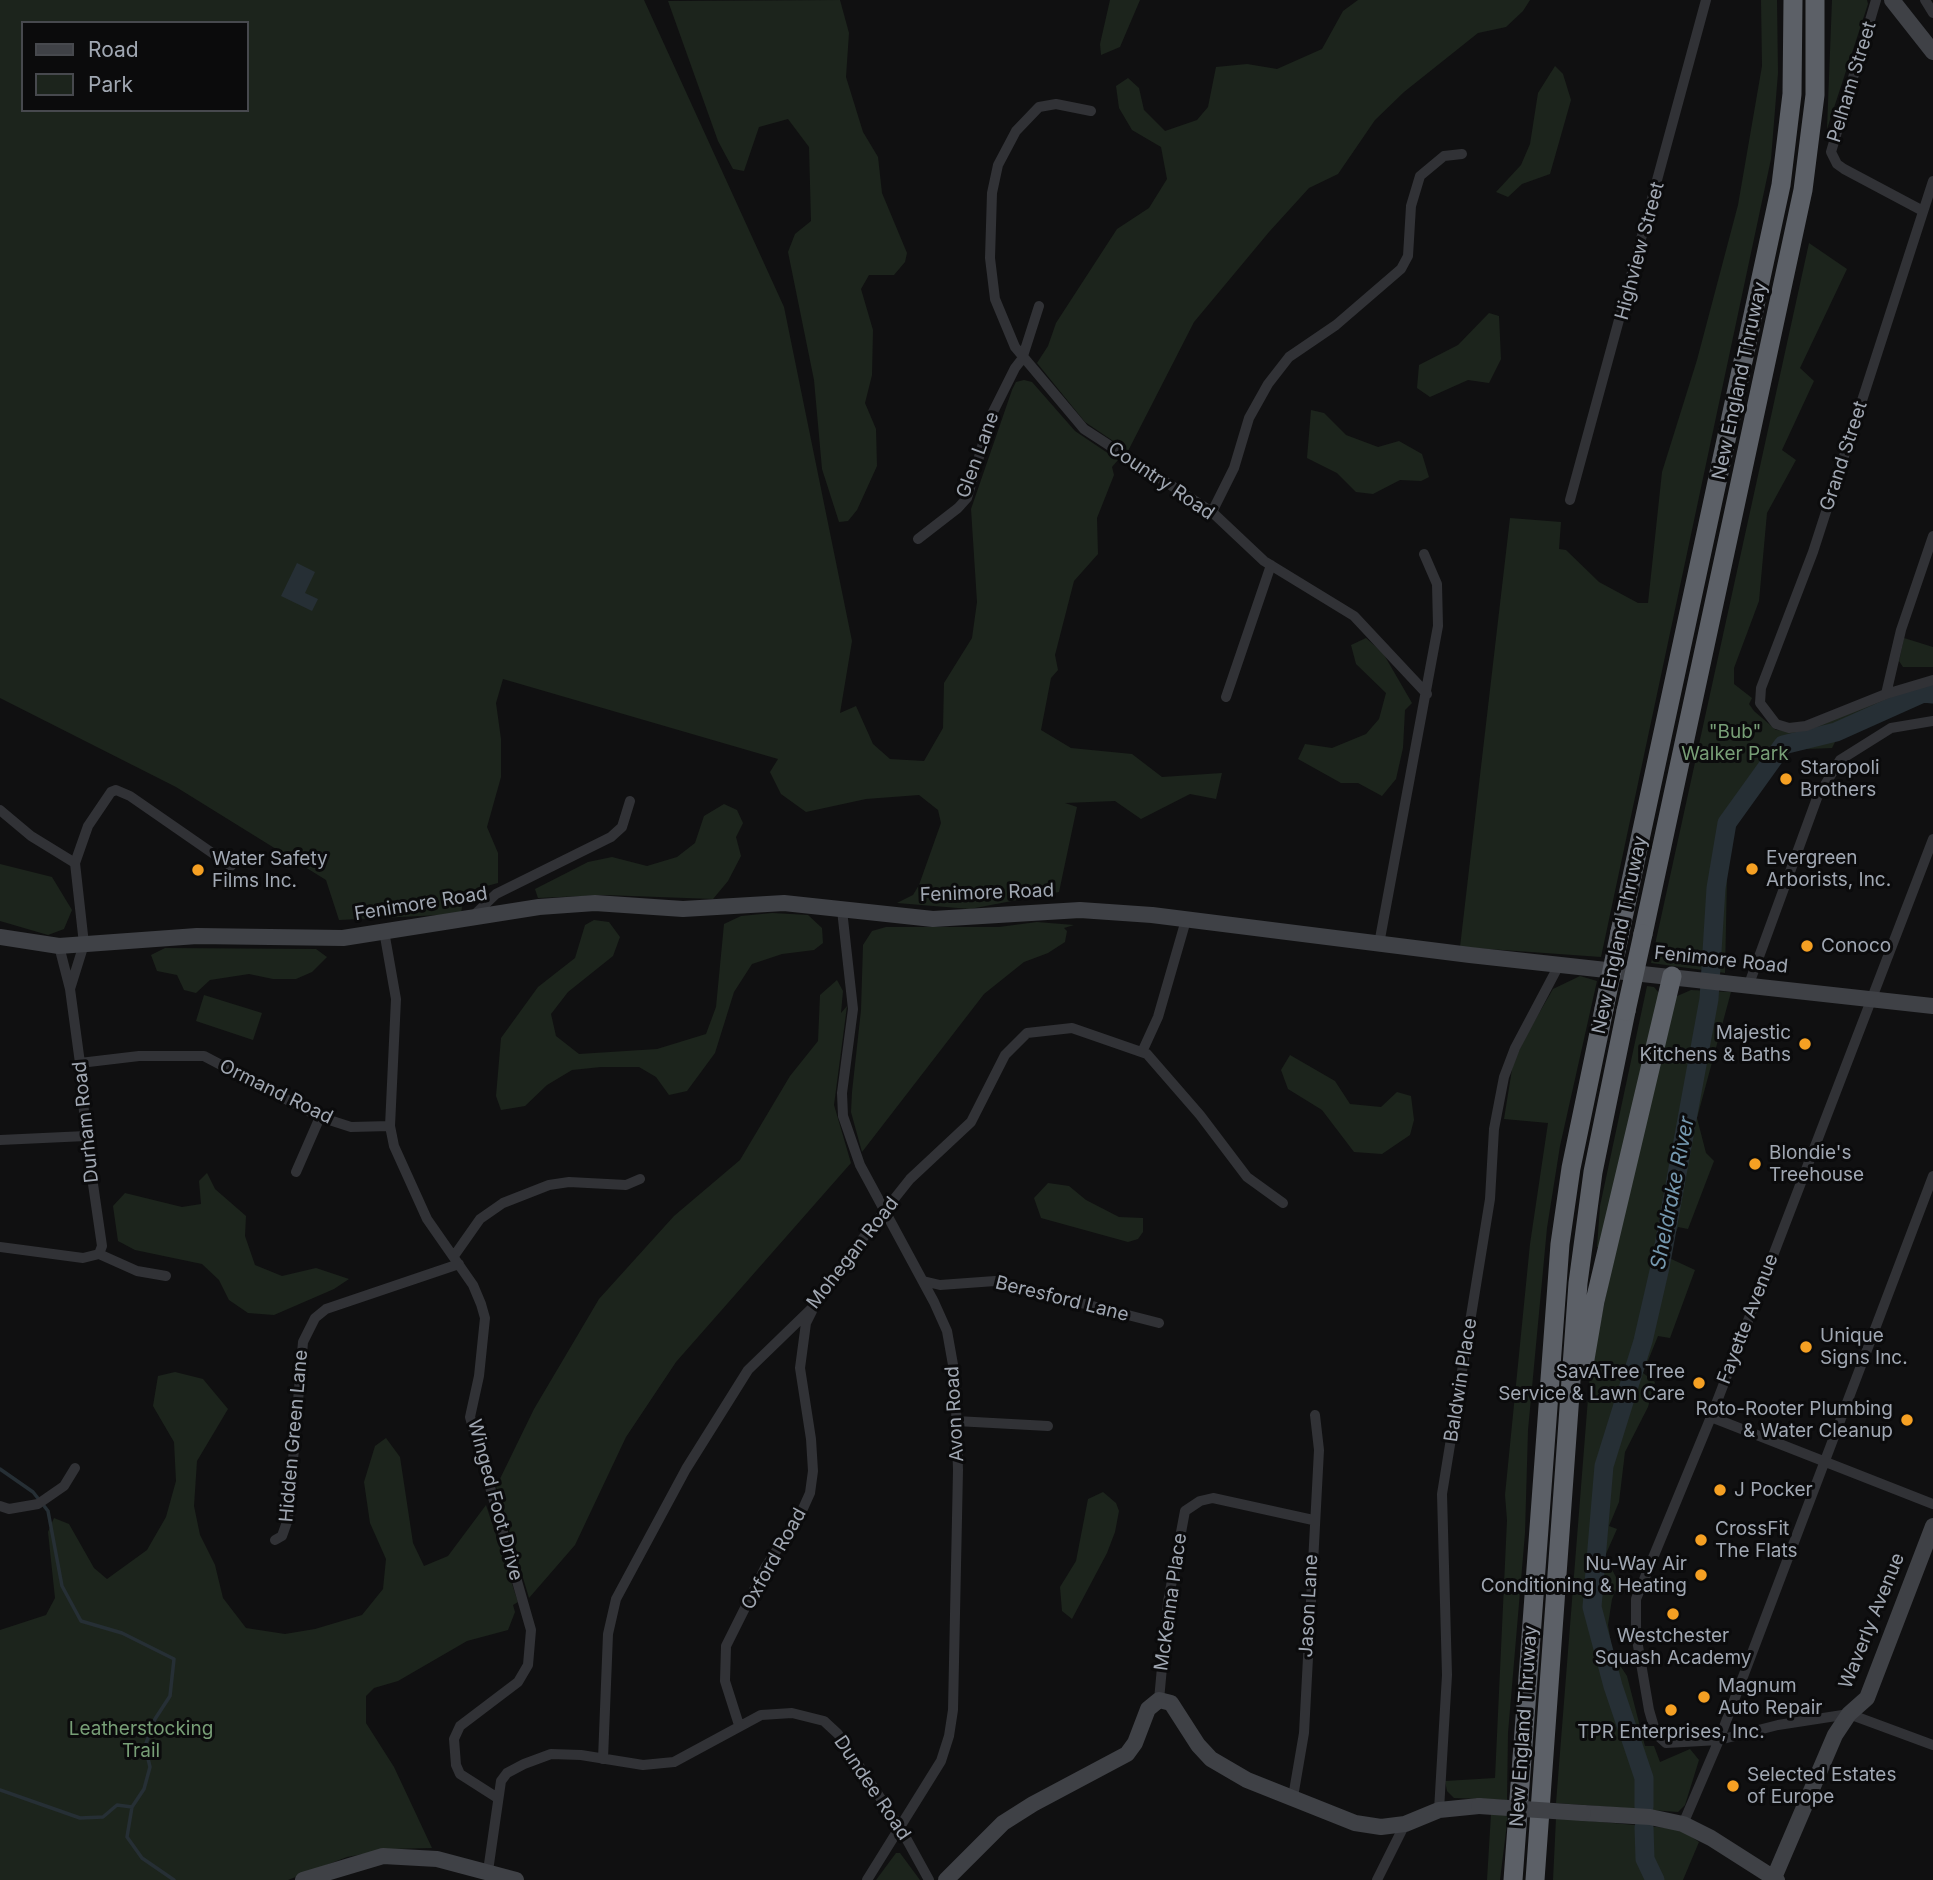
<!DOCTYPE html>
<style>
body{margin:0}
#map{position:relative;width:1933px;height:1880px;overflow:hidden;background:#101011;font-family:Inter,sans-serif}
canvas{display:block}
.legend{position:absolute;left:21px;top:21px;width:228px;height:91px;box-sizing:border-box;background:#0b0b0c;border:2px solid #47494e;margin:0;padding:9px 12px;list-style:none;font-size:21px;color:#a0a7b2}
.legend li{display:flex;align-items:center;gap:14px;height:35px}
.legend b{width:35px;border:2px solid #47494e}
</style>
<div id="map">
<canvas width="1933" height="1880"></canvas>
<ul class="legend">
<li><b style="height:9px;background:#3f4146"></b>Road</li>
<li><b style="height:19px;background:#1c241c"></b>Park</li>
</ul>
</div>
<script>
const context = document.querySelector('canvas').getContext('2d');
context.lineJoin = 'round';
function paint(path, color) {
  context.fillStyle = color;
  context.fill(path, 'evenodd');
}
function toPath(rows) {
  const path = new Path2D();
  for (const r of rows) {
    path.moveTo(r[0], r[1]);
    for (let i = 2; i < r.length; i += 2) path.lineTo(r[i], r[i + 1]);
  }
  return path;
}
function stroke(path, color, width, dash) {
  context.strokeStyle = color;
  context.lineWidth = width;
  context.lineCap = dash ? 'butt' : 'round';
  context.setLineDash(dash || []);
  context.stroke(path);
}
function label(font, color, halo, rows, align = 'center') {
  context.font = font + ' Inter,sans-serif';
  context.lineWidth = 6;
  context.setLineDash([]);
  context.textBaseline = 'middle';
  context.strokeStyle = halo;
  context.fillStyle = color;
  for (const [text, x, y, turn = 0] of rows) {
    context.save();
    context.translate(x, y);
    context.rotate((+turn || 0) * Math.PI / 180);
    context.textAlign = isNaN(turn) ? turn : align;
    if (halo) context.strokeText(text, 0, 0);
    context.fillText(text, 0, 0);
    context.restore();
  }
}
paint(toPath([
 [0,0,644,0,784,307,852,641,840,713,856,706,873,744,890,759,924,761,943,728,944,683,972,638,977,602,971,509,1012,390,1016,382,1024,380,1032,382,1075,431,1118,460,1112,467,1114,475,1097,518,1098,554,1074,581,1055,655,1058,670,1051,678,1041,730,1071,748,1132,754,1162,777,1222,773,1216,799,1190,794,1141,819,1115,801,1065,803,1077,807,1059,892,970,909,897,903,913,895,919,885,941,823,938,810,919,795,866,799,806,812,781,794,770,772,778,759,503,679,496,703,501,739,501,777,487,827,498,853,498,883,464,892,461,914,339,920,326,880,176,787,0,698],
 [23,23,247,23,247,110,23,110],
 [840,0,849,33,846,77,863,132,878,157,882,193,907,253,905,262,894,275,869,275,861,289,873,330,872,375,865,403,876,429,877,466,857,510,848,521,839,522,822,469,814,380,788,252,795,234,811,221,809,147,788,119,759,127,744,171,733,169,718,141,668,1],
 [1110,0,1140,0,1120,47,1101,55,1100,44],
 [1358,0,1530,0,1523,11,1506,27,1478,33,1404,92,1375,120,1338,174,1309,188,1269,232,1194,322,1128,451,1085,422,1037,363,1048,346,1056,323,1117,229,1149,208,1167,179,1161,147,1132,130,1119,108,1116,86,1128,78,1139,88,1144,110,1165,131,1197,120,1208,107,1216,67,1247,64,1277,69,1322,49,1343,11],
 [1761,0,1777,0,1778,73,1771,159,1601,957,1460,947,1510,518,1561,522,1559,549,1566,550,1599,582,1638,603,1648,603,1662,472,1697,360,1738,205,1762,66],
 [1832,0,1867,0,1868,4,1827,129],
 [1555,66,1563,74,1571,100,1550,174,1522,184,1508,197,1496,192,1521,165,1530,144,1538,93],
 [1809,243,1847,269,1800,368,1814,381,1782,450,1796,460,1767,513,1759,601,1734,668,1734,684,1752,698,1749,704,1754,711,1776,730,1797,731,1891,694,1933,682,1933,701,1909,706,1838,736,1832,748,1783,750,1730,829,1723,871,1727,878,1725,973,1651,963],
 [1489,313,1499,316,1501,359,1489,383,1468,380,1430,397,1417,388,1419,365,1458,345],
 [1311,410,1324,413,1346,435,1378,447,1399,441,1422,454,1429,477,1421,481,1400,480,1373,494,1356,492,1337,473,1307,458],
 [1366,638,1383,653,1412,703,1405,710,1403,748,1396,779,1382,796,1358,783,1341,783,1298,759,1305,744,1332,748,1366,734,1379,719,1386,693,1356,664,1351,645],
 [1904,638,1933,647,1933,667,1903,667,1899,661],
 [724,804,737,810,743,823,736,837,741,856,728,881,713,899,604,895,538,898,535,889,588,862,612,857,647,866,677,857,695,843,704,816],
 [0,864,52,877,72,910,64,929,48,935,0,921],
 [772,913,808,915,822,928,823,943,814,950,782,954,752,964,734,992,715,1053,687,1091,669,1095,656,1077,639,1067,601,1067,572,1070,547,1085,525,1106,501,1110,496,1096,501,1038,538,987,575,958,585,925,594,920,609,922,620,937,613,956,568,992,551,1014,556,1036,579,1054,657,1049,706,1034,716,1007,724,924,741,916],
 [1037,922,1074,925,1064,928,1067,931,1065,942,1048,953,1024,962,984,994,862,1152,851,1112,852,1092,861,1010,863,945,872,931,886,927,999,927],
 [165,948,316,949,327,957,312,972,296,979,273,979,249,974,210,980,196,993,184,990,177,975,157,971,151,955],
 [1580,976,1597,981,1560,1146,1547,1228,1528,1430,1525,1533,1508,1733,1507,1800,1454,1798,1447,1791,1445,1781,1495,1778,1507,1520,1505,1495,1530,1244,1548,1123,1504,1119,1513,1063,1527,1034,1553,989],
 [837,980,843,991,841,1013,847,1006,834,1105,851,1163,676,1362,626,1437,575,1545,529,1598,496,1487,534,1409,599,1299,674,1216,740,1160,790,1076,818,1041,820,995],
 [1647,986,1654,987,1659,993,1601,1248,1597,1247,1600,1206],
 [1691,990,1731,992,1697,1118,1706,1153,1714,1161,1688,1229,1678,1227,1667,1257,1695,1270,1670,1338,1658,1336,1643,1373,1655,1382,1648,1407,1625,1452,1619,1502,1609,1526,1617,1529,1605,1556,1619,1583,1612,1599,1608,1625,1613,1655,1627,1676,1645,1746,1654,1746,1660,1762,1690,1749,1699,1760,1685,1805,1678,1812,1556,1803,1590,1373,1617,1241,1675,997],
 [204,995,262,1013,253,1040,196,1021],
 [1290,1055,1335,1081,1350,1104,1381,1107,1397,1092,1411,1096,1414,1120,1410,1135,1382,1154,1354,1152,1322,1110,1288,1089,1281,1070],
 [207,1173,215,1189,246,1216,245,1236,255,1265,282,1276,316,1268,349,1279,334,1289,274,1315,248,1313,229,1300,219,1280,202,1264,135,1250,118,1241,113,1206,125,1193,182,1207,201,1204,199,1181],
 [1048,1183,1069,1186,1086,1200,1119,1217,1143,1218,1143,1232,1138,1239,1128,1242,1041,1218,1034,1198],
 [175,1372,203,1379,228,1409,197,1461,194,1506,200,1535,215,1565,223,1598,246,1628,285,1634,315,1629,362,1615,383,1589,386,1559,370,1523,364,1482,375,1446,386,1438,400,1457,413,1543,424,1566,448,1556,486,1505,518,1602,513,1605,515,1612,508,1630,467,1641,398,1681,374,1688,366,1696,366,1723,394,1767,432,1848,391,1849,347,1857,288,1880,0,1880,0,1630,46,1615,55,1598,48,1532,54,1518,69,1524,94,1568,107,1579,147,1550,166,1517,176,1481,174,1442,153,1406,158,1376],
 [1103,1492,1116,1503,1119,1511,1115,1532,1107,1553,1072,1619,1062,1611,1060,1587,1076,1561,1088,1499],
 [1491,1814,1508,1815,1500,1880,1487,1880],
 [1556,1818,1680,1829,1699,1842,1683,1880,1553,1880],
 [896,1853,900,1853,920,1880,876,1880]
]), '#1c241c');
paint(toPath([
 [297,563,315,572,305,593,318,599,312,611,281,596]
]), '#262f35');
stroke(toPath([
 [0,1469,33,1492,48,1511,62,1586,81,1621,122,1633,174,1659,170,1696,155,1719,145,1746,150,1767,144,1789,132,1807,127,1837,142,1858,174,1880],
 [0,1790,80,1818,103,1817,117,1805,132,1807]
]), '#262f35', 3.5);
stroke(toPath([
 [1644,1807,1644,1778,1613,1686,1592,1607,1604,1466,1643,1341,1660,1267,1709,999,1716,888,1727,823,1783,745,1836,732,1923,693,1933,694],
 [1644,1827,1645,1859,1655,1880]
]), '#262f35', 19);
stroke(toPath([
 [1876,0,1831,152,1837,164,1844,169,1923,211],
 [1925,0,1933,13],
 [1091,111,1056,104,1039,107,1016,131,998,165,992,193,990,258,995,299,1015,347,1084,429,1212,512,1264,561,1354,616,1427,694],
 [1933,181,1813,552,1761,688,1760,703,1776,724,1789,728,1806,726,1886,694,1933,680],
 [1570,500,1706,0],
 [1212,512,1234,468,1249,418,1268,384,1289,357,1336,325,1401,269,1408,256,1411,206,1420,176,1444,156,1462,154],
 [918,539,958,508,967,498,991,416,1015,368,1022,359,1039,306],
 [1886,694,1901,630,1933,536],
 [1226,697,1271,565],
 [0,810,31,836,75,863],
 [1933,839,1711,1417,1636,1599,1636,1634,1649,1710,1656,1734,1666,1743,1719,1740,1778,1725,1849,1714,1933,1745],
 [842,910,853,1009,842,1093,843,1116,860,1165,934,1302,947,1331,955,1376,958,1470,953,1710,949,1736,941,1761,867,1880],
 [471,918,496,894,611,837,622,827,630,801],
 [384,931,396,999,390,1126,394,1146,427,1219,473,1285,481,1304,485,1318,479,1376,470,1417,531,1630,528,1665,518,1682,460,1726,454,1739,456,1765,460,1774,496,1797],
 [1379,944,1438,626,1437,584,1424,554],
 [59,946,70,989,80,1063,86,1136,102,1246,99,1254],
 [1749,984,1817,798,1840,760,1891,728,1933,721],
 [70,989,84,944,75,863,88,826,111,792,116,790,130,796,231,866],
 [1142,1052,1158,1017,1186,920],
 [80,1063,139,1056,204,1056,320,1117,351,1127,390,1126],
 [0,1140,86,1136],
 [296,1172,320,1117],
 [0,1247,83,1258,99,1254,137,1271,166,1276],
 [454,1256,480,1219,503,1203,549,1185,569,1182,626,1185,640,1179],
 [923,1281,940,1285,995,1281,1159,1323],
 [1711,1417,1933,1504],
 [956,1421,1048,1426],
 [0,1506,9,1509,38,1504,64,1486,75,1468],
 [275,1540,282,1536,288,1519,303,1342,315,1318,326,1309,459,1264],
 [1159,1700,1168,1602,1185,1511,1200,1501,1213,1498,1313,1520],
 [739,1725,725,1681,726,1646,765,1568,801,1513,810,1493,813,1471,811,1439,800,1368,806,1323,812,1311],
 [603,1759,608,1634,616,1599,686,1469,748,1370,814,1306,848,1257,910,1179,971,1122,1005,1055,1027,1033,1072,1028,1147,1054,1200,1115,1247,1177,1283,1203],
 [1293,1797,1304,1733,1319,1450,1315,1415],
 [1439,1810,1447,1675,1442,1494,1490,1199,1494,1129,1504,1077,1515,1048,1559,965],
 [1683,1824,1719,1740,1933,1176],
 [488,1871,501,1781,507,1773,524,1764,551,1754,581,1755,643,1765,674,1762,761,1715,792,1713,824,1721,838,1734,901,1829,929,1880],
 [1377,1880,1405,1824]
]), '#313236', 10);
stroke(toPath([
 [1892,0,1933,52],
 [0,937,59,946,197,936,343,938,539,907,595,903,683,909,784,903,933,919,1080,910,1152,915,1470,955,1933,1006],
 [1583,1813,1650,1817,1683,1824,1711,1838,1777,1880],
 [303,1880,383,1856,437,1859,516,1880],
 [946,1880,1003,1823,1033,1804,1127,1754,1135,1743,1148,1709,1159,1700,1171,1703,1198,1745,1211,1759,1247,1780,1355,1823,1381,1827,1405,1824,1439,1810,1479,1806],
 [1773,1880,1835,1735,1849,1714,1867,1698,1933,1526]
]), '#3f4146', 16);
stroke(toPath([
 [1620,932,1781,185,1792,94,1793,0],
 [1643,934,1803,190,1815,95,1815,0],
 [1584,1365,1595,1301,1672,976],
 [1513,1880,1560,1244,1571,1168,1604,1009],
 [1535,1880,1578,1283,1593,1172,1626,1011]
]), '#5c6067', 19);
stroke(toPath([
 [1479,1806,1583,1813]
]), '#3f4146', 16);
stroke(toPath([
 [1604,1009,1620,932],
 [1626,1011,1643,934]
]), '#5c6067', 19);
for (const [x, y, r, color] of [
 [1786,779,7,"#f5a023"],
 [1752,869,7,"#f5a023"],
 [198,870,7,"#f5a023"],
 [1807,946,7,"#f5a023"],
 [1805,1044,7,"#f5a023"],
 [1755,1164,7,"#f5a023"],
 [1806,1347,7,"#f5a023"],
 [1699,1383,7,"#f5a023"],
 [1907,1420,7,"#f5a023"],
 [1720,1490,7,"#f5a023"],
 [1701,1540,7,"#f5a023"],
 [1701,1575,7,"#f5a023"],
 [1673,1614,7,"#f5a023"],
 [1704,1697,7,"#f5a023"],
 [1671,1710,7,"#f5a023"],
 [1733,1786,7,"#f5a023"]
]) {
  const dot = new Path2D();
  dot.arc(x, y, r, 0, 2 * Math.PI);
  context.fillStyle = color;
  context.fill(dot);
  stroke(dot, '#0b0b0c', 2.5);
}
label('19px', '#a0a7b2', '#0b0b0c', [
 ["Pelham Street",1852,82,-73],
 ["Highview Street",1640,251,-75],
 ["New England Thruway",1740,381,-78],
 ["Glen Lane",978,455,-70],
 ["Grand Street",1844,456,-72],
 ["Country Road",1161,481,34],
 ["Fenimore Road",987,893,-2],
 ["Fenimore Road",421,904,-9],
 ["New England Thruway",1620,935,-78],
 ["Fenimore Road",1721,960,6],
 ["Ormand Road",276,1092,26],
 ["Durham Road",86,1122,-96],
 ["Mohegan Road",853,1253,-52],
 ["Beresford Lane",1062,1299,14],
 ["Fayette Avenue",1748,1319,-69],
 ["Baldwin Place",1461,1380,-81],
 ["Avon Road",955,1414,-93],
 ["Hidden Green Lane",294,1436,-85],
 ["Winged Foot Drive",495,1500,75],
 ["Oxford Road",774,1559,-61],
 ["McKenna Place",1171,1602,-82],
 ["Jason Lane",1309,1606,-87],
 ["Waverly Avenue",1872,1621,-68],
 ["New England Thruway",1524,1726,-86],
 ["Dundee Road",872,1788,56]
]);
label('19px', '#779e76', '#0b0b0c', [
 ["\"Bub\"",1735,732],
 ["Walker Park",1735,754],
 ["Leatherstocking",141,1729],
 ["Trail",141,1751]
]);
label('19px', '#a0a7b2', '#0b0b0c', [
 ["Staropoli",1800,768],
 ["Brothers",1800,790],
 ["Evergreen",1766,858],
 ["Arborists, Inc.",1766,880],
 ["Water Safety",212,859],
 ["Films Inc.",212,881],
 ["Conoco",1821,946],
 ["Majestic",1791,1033,"right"],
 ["Kitchens & Baths",1791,1055,"right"],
 ["Blondie's",1769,1153],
 ["Treehouse",1769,1175],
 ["Unique",1820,1336],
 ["Signs Inc.",1820,1358],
 ["SavATree Tree",1685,1372,"right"],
 ["Service & Lawn Care",1685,1394,"right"],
 ["Roto-Rooter Plumbing",1893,1409,"right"],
 ["& Water Cleanup",1893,1431,"right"],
 ["J Pocker",1734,1490],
 ["CrossFit",1715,1529],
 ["The Flats",1715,1551],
 ["Nu-Way Air",1687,1564,"right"],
 ["Conditioning & Heating",1687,1586,"right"],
 ["Westchester",1673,1636,"center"],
 ["Squash Academy",1673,1658,"center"],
 ["Magnum",1718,1686],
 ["Auto Repair",1718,1708],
 ["TPR Enterprises, Inc.",1671,1732,"center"],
 ["Selected Estates",1747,1775],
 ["of Europe",1747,1797]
], 'left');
label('italic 21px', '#7598af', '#0b0b0c', [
 ["Sheldrake River",1673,1193,-79]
]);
</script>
